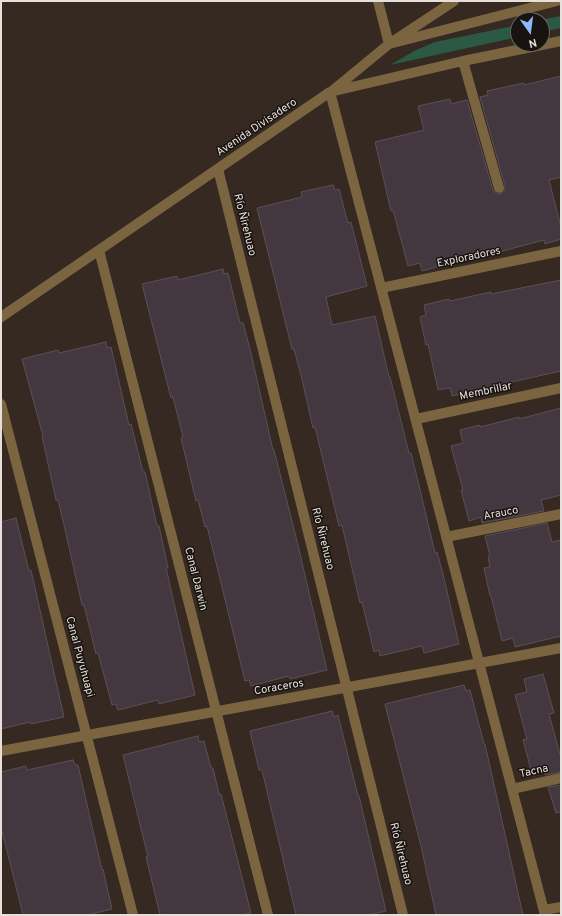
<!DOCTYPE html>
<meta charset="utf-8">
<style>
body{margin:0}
#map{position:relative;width:562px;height:916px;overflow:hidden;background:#352921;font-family:Overpass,sans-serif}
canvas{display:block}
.frame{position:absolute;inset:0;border:2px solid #e7dfda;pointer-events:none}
.north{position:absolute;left:510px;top:12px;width:40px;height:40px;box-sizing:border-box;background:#18130f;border:1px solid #6b6560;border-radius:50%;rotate:166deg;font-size:11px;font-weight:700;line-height:16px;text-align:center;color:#e7dfda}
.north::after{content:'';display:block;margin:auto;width:14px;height:18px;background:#8db9fc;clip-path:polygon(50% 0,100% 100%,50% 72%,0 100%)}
</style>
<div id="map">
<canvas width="562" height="916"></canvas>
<div class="frame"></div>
<div class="north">N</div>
</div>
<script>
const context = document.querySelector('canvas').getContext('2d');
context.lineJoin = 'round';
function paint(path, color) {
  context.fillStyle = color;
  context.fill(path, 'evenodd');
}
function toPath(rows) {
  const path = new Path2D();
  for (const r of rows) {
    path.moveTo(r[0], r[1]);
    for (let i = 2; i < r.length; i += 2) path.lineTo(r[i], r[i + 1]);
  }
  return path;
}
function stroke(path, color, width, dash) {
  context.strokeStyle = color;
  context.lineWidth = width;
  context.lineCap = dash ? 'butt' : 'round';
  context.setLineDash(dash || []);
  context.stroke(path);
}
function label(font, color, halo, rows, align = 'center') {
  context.font = font + ' Overpass,sans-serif';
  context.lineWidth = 3;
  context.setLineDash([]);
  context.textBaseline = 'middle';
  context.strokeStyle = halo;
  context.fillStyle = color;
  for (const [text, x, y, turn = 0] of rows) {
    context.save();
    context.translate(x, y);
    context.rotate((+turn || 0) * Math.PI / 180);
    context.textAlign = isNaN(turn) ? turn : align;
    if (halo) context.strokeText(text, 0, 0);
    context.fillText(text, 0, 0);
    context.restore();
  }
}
paint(toPath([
 [561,16,561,28,542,32,542,20,540,20],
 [518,25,518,37,390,65,416,50,435,42]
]), '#2b5944');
const building = toPath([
 [561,76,561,177,549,180,561,227,561,239,545,244,544,240,499,252,498,250,422,271,420,263,408,266,393,210,391,211,375,142,424,130,418,106,450,99,451,104,467,100,493,190,497,194,501,194,505,190,505,186,480,97,488,95,487,91,524,83,524,85,561,76],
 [333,185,335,190,339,189,348,223,351,222,367,286,326,297,332,325,375,316,389,377,390,377,409,453,411,453,417,477,435,553,437,552,444,578,459,644,424,653,422,646,380,656,379,650,374,652,362,602,360,603,342,525,339,526,315,427,313,428,301,375,294,349,292,349,257,208,302,197,301,192,333,185],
 [223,269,224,274,228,273,240,323,243,323,250,349,273,450,274,450,297,541,327,670,290,679,289,676,251,686,249,680,245,681,207,526,205,527,198,500,196,501,181,438,183,437,173,397,171,398,142,284,177,276,178,280,223,269],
 [561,280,561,371,471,391,471,392,452,396,450,388,438,390,428,344,426,345,420,317,426,315,424,305,449,299,450,301,491,292,491,294,561,280],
 [106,342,107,348,111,347,129,425,131,424,143,472,145,472,157,526,159,526,168,568,166,568,195,695,159,704,158,700,118,710,116,704,112,705,98,653,96,654,84,605,82,605,64,525,58,500,56,500,42,436,43,436,22,359,58,350,59,353,106,342],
 [561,408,561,495,541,500,544,511,482,523,481,517,469,521,461,490,463,490,451,446,463,443,460,430,480,425,480,427,519,417,519,419,561,408],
 [16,518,29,571,31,570,64,717,31,724,30,722,1,729,1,522,16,518],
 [547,523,552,542,561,540,561,636,515,647,513,638,502,641,491,596,490,596,484,568,490,567,488,557,490,556,485,536,547,523],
 [543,674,554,713,549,714,561,758,561,772,545,775,543,767,531,770,523,740,527,739,515,695,527,692,524,679,543,674],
 [464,685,466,691,470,690,484,744,485,744,523,915,436,915,421,846,385,704,464,685],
 [332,711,334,717,338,715,358,796,359,796,386,911,369,915,296,915,262,770,259,770,250,731,332,711],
 [198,736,199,742,204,741,211,768,213,768,219,794,221,794,251,913,242,915,160,915,146,857,148,857,123,755,198,736],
 [73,760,75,765,78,765,102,870,103,869,112,909,87,915,23,915,1,827,1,772,26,766,27,770,73,760],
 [561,785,561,812,556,813,548,787,561,785]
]);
paint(building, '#443840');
stroke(building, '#5c4f58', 1);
stroke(toPath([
 [378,1,389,44,454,1],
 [463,61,499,188],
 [332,91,389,44,557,1],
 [330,92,545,915],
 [218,169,403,915],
 [99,250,268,915],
 [381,288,561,251],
 [1,317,330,92,463,61,561,41],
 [1,404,133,915],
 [416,419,561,388],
 [446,537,561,514],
 [1,751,561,648],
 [512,789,561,778],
 [544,910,561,907]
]), '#7b6540', 10);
label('11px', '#e7dfda', '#18130f', [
 ["Avenida Divisadero",257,128,-34],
 ["Río Ñirehuao",244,225,76],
 ["Exploradores",469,258,-12],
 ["Membrillar",486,392,-12],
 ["Arauco",501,514,-11],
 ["Río Ñirehuao",322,539,76],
 ["Canal Darwin",195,579,76],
 ["Canal Puyuhuapi",79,657,75],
 ["Coraceros",279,688,-10],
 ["Tacna",534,772,-12],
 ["Río Ñirehuao",400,854,76]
]);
</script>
